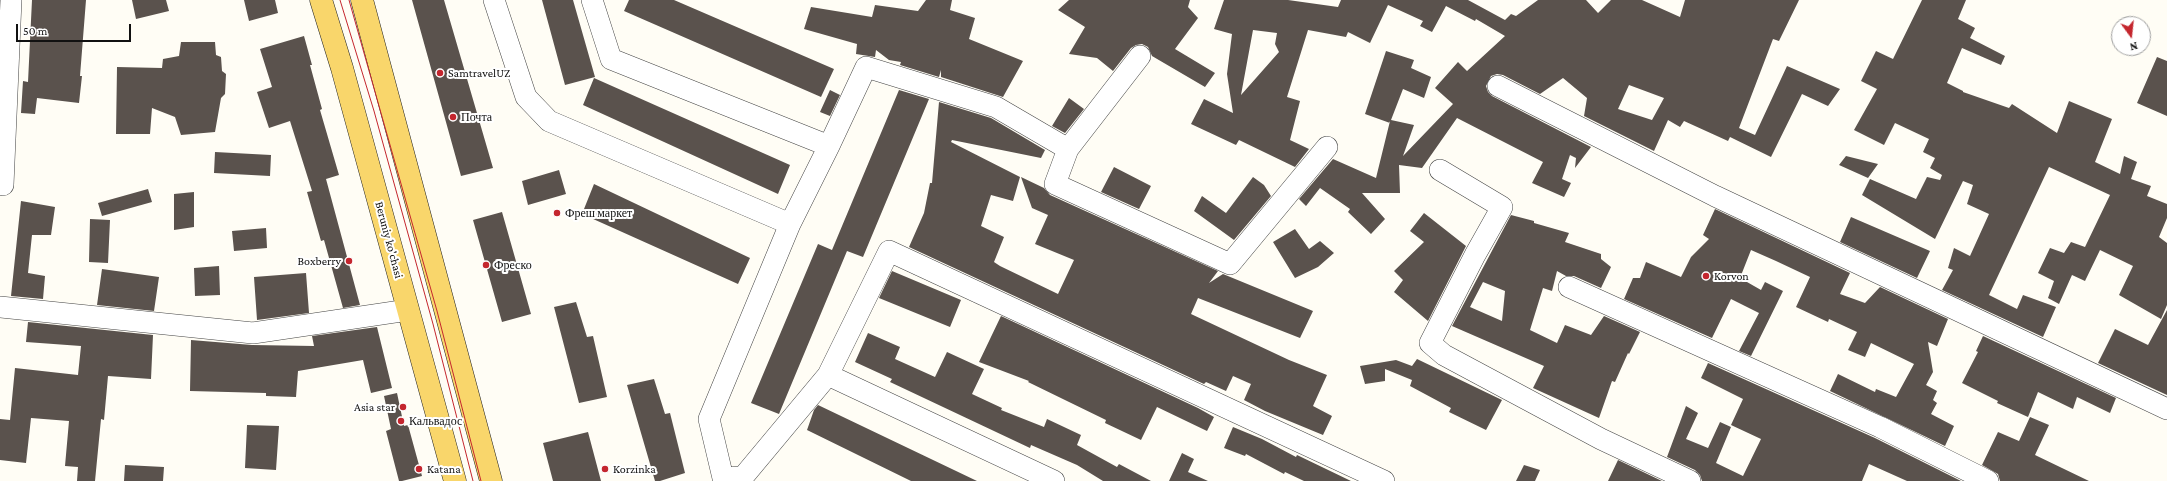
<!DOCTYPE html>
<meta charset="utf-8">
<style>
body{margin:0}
#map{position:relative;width:2167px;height:481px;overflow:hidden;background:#fffdf5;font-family:"Crimson Pro",serif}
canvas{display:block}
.north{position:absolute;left:2111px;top:16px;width:40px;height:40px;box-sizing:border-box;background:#fff;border:1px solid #a0a0a0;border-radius:50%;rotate:165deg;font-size:11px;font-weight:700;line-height:16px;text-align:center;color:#111}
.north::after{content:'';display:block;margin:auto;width:14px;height:18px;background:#c4262e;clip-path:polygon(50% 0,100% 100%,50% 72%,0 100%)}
.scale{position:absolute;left:16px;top:24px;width:115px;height:18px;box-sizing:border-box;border:2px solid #111;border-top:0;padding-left:5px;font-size:12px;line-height:14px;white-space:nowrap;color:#111;-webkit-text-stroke:3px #fff;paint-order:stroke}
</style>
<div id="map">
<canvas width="2167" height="481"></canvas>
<div class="north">N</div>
<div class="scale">50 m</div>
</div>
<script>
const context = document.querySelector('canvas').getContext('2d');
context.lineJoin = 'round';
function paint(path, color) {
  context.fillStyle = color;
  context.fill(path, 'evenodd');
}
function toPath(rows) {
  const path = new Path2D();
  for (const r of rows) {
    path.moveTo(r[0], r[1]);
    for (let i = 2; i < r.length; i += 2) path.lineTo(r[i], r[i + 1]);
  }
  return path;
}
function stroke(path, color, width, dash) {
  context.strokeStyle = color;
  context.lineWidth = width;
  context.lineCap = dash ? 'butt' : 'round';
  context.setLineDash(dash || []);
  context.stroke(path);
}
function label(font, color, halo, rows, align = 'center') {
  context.font = font + ' "Crimson Pro",serif';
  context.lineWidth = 4;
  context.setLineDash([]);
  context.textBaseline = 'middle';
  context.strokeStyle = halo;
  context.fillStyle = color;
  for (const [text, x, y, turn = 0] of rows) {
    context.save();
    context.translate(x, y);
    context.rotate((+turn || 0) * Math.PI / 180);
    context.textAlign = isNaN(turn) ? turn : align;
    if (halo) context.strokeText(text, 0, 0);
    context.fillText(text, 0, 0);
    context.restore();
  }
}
paint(toPath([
 [32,0,86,0,80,76,82,76,79,103,37,98,35,114,21,113,23,81,28,82],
 [132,0,166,0,169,11,136,19],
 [244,0,275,0,278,13,249,21],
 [412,0,444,0,493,168,461,176],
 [542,0,573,0,595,77,565,85],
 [629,0,674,0,834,69,821,97,624,11],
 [926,0,952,0,950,10,975,18,969,39,1023,61,1003,97,941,77,941,70,939,77,900,65,901,62,889,60,876,50,875,57,856,54,857,44,804,29,811,7,872,17,875,5,918,11],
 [1069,0,1190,0,1188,7,1198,18,1175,49,1215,73,1205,87,1152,56,1148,47,1142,44,1136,45,1131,48,1113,71,1097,58,1069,54,1085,27,1058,10],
 [1224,0,1288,0,1338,7,1341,0,1468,0,1505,20,1511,14,1516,16,1538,0,1586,0,1598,13,1611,0,1642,0,1680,17,1685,0,1799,0,1779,41,1773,39,1739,128,1755,135,1787,66,1840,89,1828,106,1802,94,1771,157,1730,137,1728,141,1684,121,1680,127,1668,120,1654,151,1584,116,1587,98,1563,78,1540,94,1503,75,1497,74,1491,76,1486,86,1488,92,1492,96,1591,147,1575,168,1576,158,1570,155,1562,179,1571,183,1564,197,1532,183,1543,162,1457,118,1422,168,1399,165,1400,193,1362,193,1385,219,1371,234,1348,212,1350,209,1320,188,1306,206,1299,199,1333,159,1376,178,1390,121,1390,123,1365,114,1386,51,1414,60,1411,68,1431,77,1424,98,1403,89,1391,120,1414,125,1403,156,1453,104,1435,88,1458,62,1467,71,1505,36,1476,19,1475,21,1446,6,1432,32,1420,26,1423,21,1388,5,1370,43,1348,32,1346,37,1308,30,1287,97,1300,101,1290,140,1309,149,1295,167,1239,140,1236,145,1191,124,1204,99,1233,113,1227,74,1232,34,1214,29],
 [1253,30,1277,33,1275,44,1279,52,1241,95],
 [1629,85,1664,98,1652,120,1618,109],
 [1922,0,1966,0,1958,19,1975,28,1970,38,2005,56,2001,65,1962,48,1947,83,1963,91,1963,92,2009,108,2012,104,2057,133,2069,101,2112,119,2095,162,2120,174,2124,156,2137,162,2131,179,2151,186,2147,196,2167,204,2167,218,2159,237,2167,243,2167,305,2161,319,2119,295,2133,266,2100,250,2085,281,2072,275,2059,304,2048,298,2054,281,2038,273,2050,248,2064,253,2071,242,2085,247,2110,195,2049,167,1989,295,2017,309,2023,295,2056,307,2043,337,1942,290,1953,270,1948,268,1954,248,1970,256,1989,214,1967,204,1973,185,1963,181,1935,239,1862,195,1870,179,1916,199,1927,177,1940,180,1942,175,1930,168,1935,158,1923,152,1929,139,1895,123,1884,145,1854,130,1877,89,1861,81,1876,51,1893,59],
 [304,36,312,65,310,65,322,109,320,110,339,175,326,179,360,305,343,308,324,240,321,241,307,192,312,191,290,121,269,128,257,92,272,87,260,49],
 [181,42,215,42,216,55,221,57,222,71,226,74,225,94,221,98,215,132,181,135,175,117,152,108,150,134,116,134,117,67,162,68,163,59,179,56],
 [2157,57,2167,61,2167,116,2137,103],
 [594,78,790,165,778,194,583,105],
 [830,90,840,95,830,116,820,112],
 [899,90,929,99,863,257,847,251,779,414,751,403,818,244,832,250],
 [1069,98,1084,109,1065,133,1052,126],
 [939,102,991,118,1045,150,1041,158,952,140,951,142,1020,177,1013,201,991,195,981,226,1004,237,994,262,1000,266,1058,294,1074,260,1035,244,1048,215,1032,208,1021,177,1044,188,1050,195,1218,271,1209,283,1223,274,1313,311,1300,338,1198,298,1191,314,1289,360,1327,375,1313,406,1332,416,1323,435,1265,411,1244,400,1251,384,1233,376,1226,391,1206,382,1204,384,909,247,924,213,930,183,932,183],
 [215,152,271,155,270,176,214,173],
 [1846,156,1878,164,1868,178,1839,165],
 [1114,167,1151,186,1139,209,1101,192],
 [559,170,566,194,528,205,522,181],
 [1253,177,1264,185,1271,196,1234,240,1194,211,1202,196,1226,213],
 [594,184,750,258,738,284,582,214],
 [148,189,152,202,102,216,98,203],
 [194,192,194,227,174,230,174,194],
 [21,201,55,207,51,235,32,235,28,273,45,276,43,299,11,296],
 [1715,209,1850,273,1840,294,1865,303,1880,287,1948,319,1937,346,1928,342,1933,372,1926,385,1937,391,1933,400,1937,403,1931,414,1954,426,1945,446,1830,391,1838,374,1875,392,1876,389,1896,397,1914,364,1871,343,1865,357,1848,350,1857,332,1829,319,1828,322,1796,307,1810,277,1776,261,1751,250,1740,278,1761,290,1765,282,1783,291,1751,356,1739,351,1759,313,1731,299,1712,338,1624,299,1633,278,1640,278,1646,262,1681,277,1691,257,1709,239,1703,235],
 [502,212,531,314,502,322,473,220],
 [1424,213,1466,246,1428,321,1394,292,1403,280,1394,271,1424,242,1410,231],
 [1511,215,1534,221,1534,223,1569,233,1565,242,1601,254,1601,259,1611,267,1601,288,1574,276,1566,276,1557,271,1552,291,1543,288,1530,330,1557,343,1565,325,1591,335,1604,316,1640,332,1629,354,1628,353,1615,382,1612,381,1599,418,1533,388,1544,366,1452,326],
 [1483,282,1505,291,1502,321,1470,307],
 [1851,217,1930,251,1917,278,1840,242],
 [90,219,110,220,108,263,89,262],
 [266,228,267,248,234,251,232,231],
 [1295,229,1309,249,1320,241,1334,253,1318,267,1295,278,1273,242],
 [219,266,220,295,195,296,194,268],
 [102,269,159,277,154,311,97,305],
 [892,271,961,300,950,327,879,298],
 [306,273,309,313,257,320,254,277],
 [576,302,587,337,593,336,607,397,579,403,554,307],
 [2167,310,2167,395,2098,363,2115,329,2148,345],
 [1001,316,1198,408,1214,417,1207,431,1157,407,1141,440,1105,423,1106,420,1028,382,1029,381,979,362],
 [28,322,153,335,151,379,108,376,104,420,101,419,95,481,77,481,78,467,65,466,69,421,31,418,26,463,0,460,0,419,10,420,15,368,78,375,81,346,26,342],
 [377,327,392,388,371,393,363,360,298,371,296,397,266,396,266,393,190,391,191,340,252,345,314,346,312,336],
 [868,333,900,347,895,359,935,377,947,352,984,369,972,394,1002,408,1001,410,1044,427,1047,419,1081,435,1077,445,1117,467,1119,464,1151,481,1103,481,1077,465,1031,445,1030,448,890,382,892,379,855,362],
 [1983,336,2116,398,2110,413,2077,397,2073,409,2038,392,2028,417,1997,403,1998,401,1962,383,1978,352,1976,351],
 [1417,359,1502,400,1486,430,1449,412,1451,408,1410,386,1412,380,1385,369,1385,381,1365,384,1360,366,1396,360,1412,366],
 [1708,363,1875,438,1961,481,1907,481,1869,464,1862,481,1702,481,1700,475,1695,470,1667,457,1686,406,1698,413,1686,439,1708,448,1720,422,1731,427,1716,463,1743,476,1761,439,1731,425,1743,399,1701,378],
 [654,379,665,414,670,413,685,473,660,481,655,481,627,385],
 [397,393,404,426,408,425,422,476,402,481,399,481,386,431,391,429,384,396],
 [818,405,977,481,911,481,807,430,814,410],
 [2030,417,2049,425,2035,455,2089,481,2000,481,1998,474,1982,465,1998,432,2019,441],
 [247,425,279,426,276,470,245,468],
 [1233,427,1262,439,1296,457,1297,455,1351,481,1304,481,1285,472,1284,474,1246,454,1245,456,1224,448],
 [588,432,601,481,553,481,543,443],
 [1182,453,1194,459,1188,472,1208,481,1169,481],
 [1618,460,1662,481,1608,481],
 [125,465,164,467,163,481,124,481],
 [1524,465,1540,470,1535,481,1516,481]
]), '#5a524d');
const minor = toPath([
 [494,0,526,97,549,121,790,224,709,419,723,478,743,477,828,375,889,251,1384,481],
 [592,0,611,59,829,146,866,67,996,107,1068,149,1140,56],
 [1498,86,1715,196,2167,409],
 [1068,149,1055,184,1230,264,1327,147],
 [1440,170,1502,207,1475,255,1430,343,1444,355,1601,439,1690,481],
 [3,185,11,0],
 [790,224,829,146],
 [1569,287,1880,427,1988,481],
 [0,307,253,333,408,310],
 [828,375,1054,481]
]);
const major = toPath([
 [321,0,342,68,455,481],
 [362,0,491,481]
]);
stroke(minor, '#444', 22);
stroke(major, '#222', 23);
stroke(minor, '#fff', 21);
stroke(major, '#f9d66b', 22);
stroke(toPath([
 [340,0,374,111,433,324,473,481],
 [349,0,437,311,481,481]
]), '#c4262e', 1);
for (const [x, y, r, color] of [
 [440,73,4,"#c4262e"],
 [453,117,4,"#c4262e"],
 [557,213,4,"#c4262e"],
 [349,261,4,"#c4262e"],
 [486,265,4,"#c4262e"],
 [1706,276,4,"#c4262e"],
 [403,407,4,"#c4262e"],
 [401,421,4,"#c4262e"],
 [419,469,4,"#c4262e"],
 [605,469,4,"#c4262e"]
]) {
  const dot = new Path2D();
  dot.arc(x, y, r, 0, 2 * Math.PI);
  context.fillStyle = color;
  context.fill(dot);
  stroke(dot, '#fff', 1.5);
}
label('12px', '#111', '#fff', [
 ["SamtravelUZ",448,73],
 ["Почта",461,117],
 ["Фреш маркет",565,213],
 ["Boxberry",341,261,"right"],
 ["Фреско",494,265],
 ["Korvon",1714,276],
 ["Asia star",395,407,"right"],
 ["Кальвадос",409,421],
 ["Katana",427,469],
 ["Korzinka",613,469]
], 'left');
label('12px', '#111', '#fff', [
 ["Beruniy ko'chasi",389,240,75]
]);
</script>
